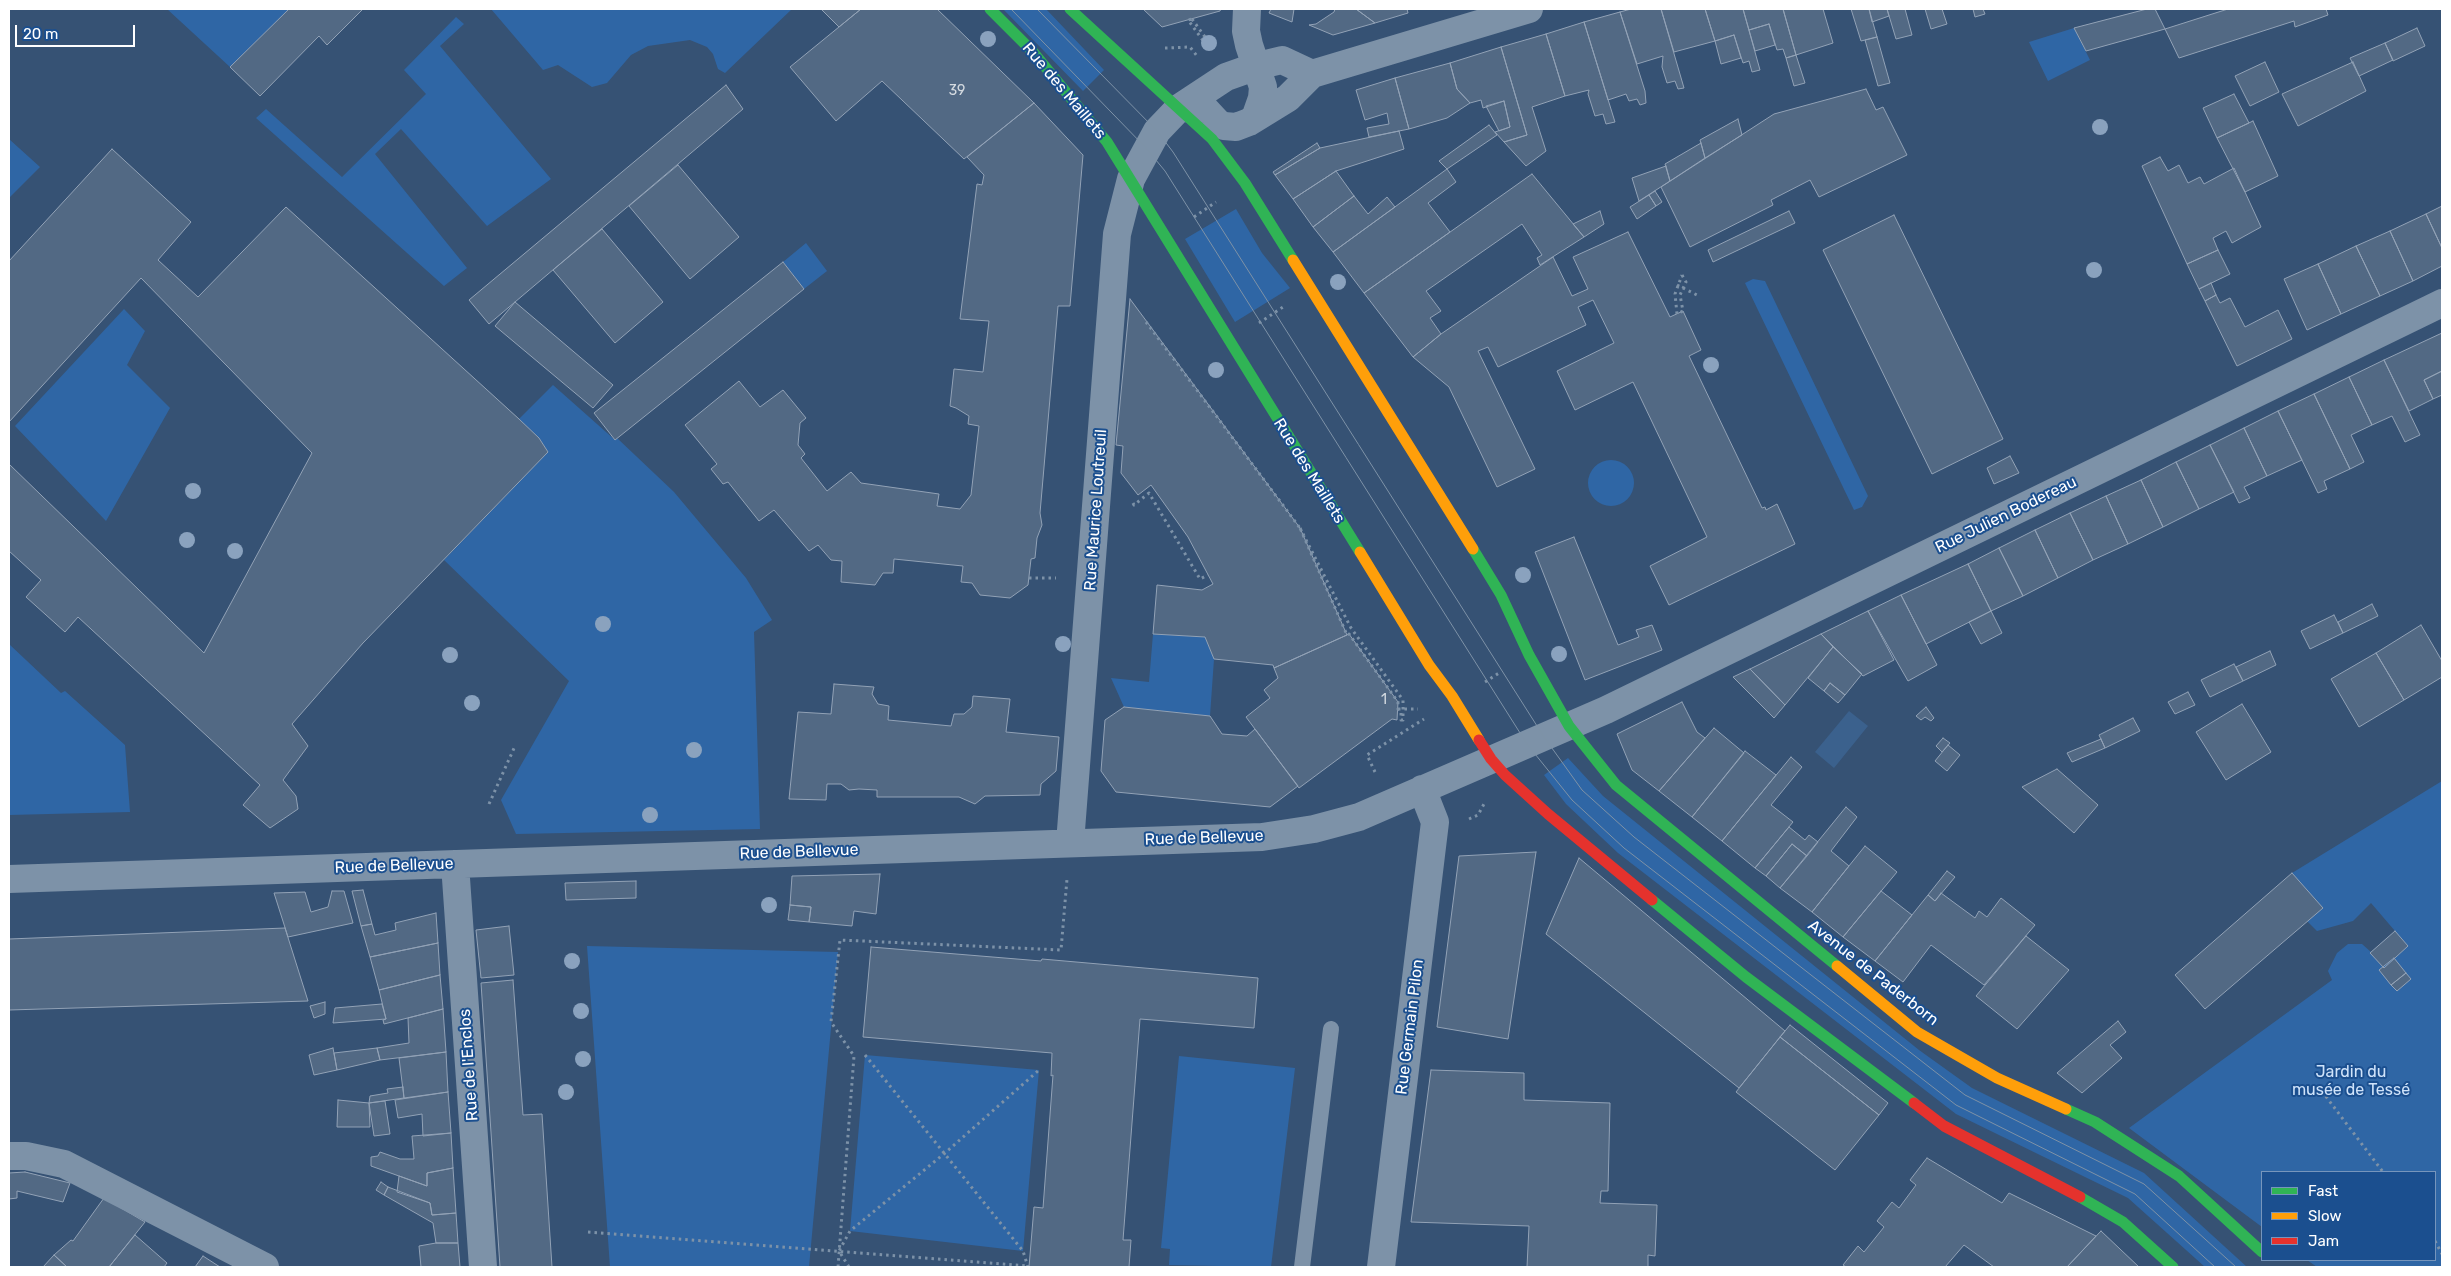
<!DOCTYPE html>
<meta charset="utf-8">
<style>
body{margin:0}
#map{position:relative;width:2451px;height:1276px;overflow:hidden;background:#365274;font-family:Rubik,sans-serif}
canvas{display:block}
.frame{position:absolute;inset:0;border:10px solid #fff;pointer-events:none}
.legend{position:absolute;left:2261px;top:1171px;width:175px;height:90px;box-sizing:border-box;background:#1b4f8f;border:1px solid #7695bc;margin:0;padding:6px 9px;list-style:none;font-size:15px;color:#fff}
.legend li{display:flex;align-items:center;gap:10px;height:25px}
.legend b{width:25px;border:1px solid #7695bc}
.scale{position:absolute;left:15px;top:25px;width:120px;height:22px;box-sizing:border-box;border:2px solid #fff;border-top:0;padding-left:6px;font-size:15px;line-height:18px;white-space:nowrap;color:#fff;-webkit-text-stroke:4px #1b4f8f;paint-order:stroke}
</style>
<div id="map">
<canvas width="2451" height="1276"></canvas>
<div class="frame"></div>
<ul class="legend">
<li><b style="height:6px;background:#30b455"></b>Fast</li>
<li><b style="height:6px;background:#ff9f0a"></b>Slow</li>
<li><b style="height:6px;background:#e5322d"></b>Jam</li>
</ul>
<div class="scale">20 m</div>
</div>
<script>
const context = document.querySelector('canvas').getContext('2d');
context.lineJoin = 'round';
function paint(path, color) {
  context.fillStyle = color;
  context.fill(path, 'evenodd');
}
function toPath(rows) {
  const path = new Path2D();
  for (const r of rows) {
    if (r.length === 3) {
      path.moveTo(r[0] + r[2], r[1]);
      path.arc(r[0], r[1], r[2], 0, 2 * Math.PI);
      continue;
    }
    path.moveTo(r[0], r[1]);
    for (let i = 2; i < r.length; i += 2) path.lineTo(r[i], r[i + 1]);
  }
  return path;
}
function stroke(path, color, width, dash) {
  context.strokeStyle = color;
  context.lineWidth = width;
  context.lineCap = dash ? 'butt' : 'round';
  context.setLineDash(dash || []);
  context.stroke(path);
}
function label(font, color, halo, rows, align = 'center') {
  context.font = font + ' Rubik,sans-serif';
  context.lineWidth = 4;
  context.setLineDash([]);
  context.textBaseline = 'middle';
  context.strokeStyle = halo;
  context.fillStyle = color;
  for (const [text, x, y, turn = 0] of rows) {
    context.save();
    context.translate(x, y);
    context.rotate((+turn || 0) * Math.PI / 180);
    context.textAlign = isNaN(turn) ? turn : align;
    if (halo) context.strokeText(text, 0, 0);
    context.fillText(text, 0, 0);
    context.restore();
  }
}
paint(toPath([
 [167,9,289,9,230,67],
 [491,9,792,9,725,73,718,69,713,54,707,47,690,40,648,46,631,55,607,83,592,87,558,65,543,70],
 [1003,9,1046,9,1104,70,1083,91],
 [456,17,464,24,440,46,551,179,487,226,401,129,375,154,467,268,444,286,256,118,266,109,342,177,426,94,404,70],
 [2074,28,2090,60,2048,81,2029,42],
 [9,139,40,167,9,198],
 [1236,209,1262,253,1290,288,1235,322,1185,239],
 [806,243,827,271,804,289,783,262],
 [1753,279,1765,281,1868,496,1862,507,1854,510,1745,283],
 [124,309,145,331,127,365,170,408,106,521,15,426],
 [553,385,615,440,617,438,674,492,746,578,772,620,754,632,760,829,516,834,501,800,569,681,444,560,548,452,539,438,519,419],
 [1611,483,23],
 [1153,634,1205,637,1214,659,1210,716,1124,707,1111,678,1149,682],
 [9,644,61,693,65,691,125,745,130,812,9,815],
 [1568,758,1603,796,1919,1050,1972,1088,2144,1173,2247,1267,2205,1267,2128,1198,1956,1114,1618,853,1566,804,1544,775],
 [2442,781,2442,1267,2317,1267,2307,1260,2435,1260,2435,1172,2262,1172,2262,1227,2129,1128,2332,980,2328,971,2337,953,2348,944,2362,944,2371,952,2395,931,2371,903,2353,921,2317,931,2307,921,2292,873],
 [587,946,838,952,809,1267,610,1267],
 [865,1055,1039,1070,1023,1251,850,1231],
 [1179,1056,1295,1068,1271,1267,1169,1265,1170,1249,1161,1248]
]), '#2f66a5');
paint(toPath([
 [1849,711,1868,726,1834,768,1815,752]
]), '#3b618d');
const building = toPath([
 [289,9,363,9,327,45,319,36,260,96,230,67,289,9],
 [821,9,861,9,839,27,821,9],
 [861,9,937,9,1034,103,964,159,882,81,836,121,790,67,861,9],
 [1143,9,1221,9,1220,11,1162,27,1143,9],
 [1271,9,1294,9,1292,22,1269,13,1271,9],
 [1335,9,1356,9,1375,23,1333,35,1309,25,1316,24,1334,12,1335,9],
 [1356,9,1407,9,1408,13,1375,23,1356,9],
 [1631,9,1661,9,1684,88,1678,89,1675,81,1667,83,1662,67,1663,56,1637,64,1620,12,1631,9],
 [1661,9,1705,9,1715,41,1674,52,1661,9],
 [1705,9,1743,9,1760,70,1752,72,1749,61,1743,63,1734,35,1715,41,1705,9],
 [1743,9,1783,9,1796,55,1786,58,1783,49,1777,50,1769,24,1749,30,1743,9],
 [1783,9,1823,9,1833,43,1796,55,1783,9],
 [1851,9,1869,9,1877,37,1861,41,1851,9],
 [1869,9,1887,9,1889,16,1872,22,1869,9],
 [1887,9,1905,9,1912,35,1896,39,1887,9],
 [1925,9,1942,9,1947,24,1931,29,1925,9],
 [1973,9,1983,9,1985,14,1975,17,1973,9],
 [2147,9,2155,9,2165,29,2086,51,2074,28,2147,9],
 [2228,9,2326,9,2328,15,2295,27,2294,21,2179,58,2165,29,2228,9],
 [1620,12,1645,91,1646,103,1640,105,1637,99,1629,101,1626,94,1608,100,1584,22,1620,12],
 [1584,22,1615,122,1606,124,1603,114,1595,116,1588,94,1589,90,1565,96,1546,34,1584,22],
 [1769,24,1775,45,1755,51,1749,30,1769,24],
 [2417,28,2425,46,2393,61,2385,43,2417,28],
 [1546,34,1565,96,1532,107,1546,151,1526,166,1504,142,1527,135,1501,47,1546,34],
 [1734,35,1741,58,1721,64,1715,41,1734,35],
 [1877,37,1890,83,1878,86,1865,40,1877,37],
 [2385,43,2393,60,2359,76,2350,58,2385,43],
 [1501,47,1527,135,1504,142,1495,132,1510,127,1504,101,1483,108,1481,100,1470,103,1457,89,1450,63,1501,47],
 [1796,55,1805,83,1794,86,1786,58,1796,55],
 [2265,62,2279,92,2250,106,2235,76,2265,62],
 [2353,62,2366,91,2298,126,2282,94,2353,62],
 [1450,63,1457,89,1470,103,1447,118,1409,129,1395,78,1450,63],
 [1395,78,1409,129,1369,137,1367,128,1389,124,1387,113,1365,120,1356,90,1395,78],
 [726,85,743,109,489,324,469,300,726,85],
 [1866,89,1876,110,1883,107,1907,155,1819,197,1810,180,1771,200,1773,205,1690,247,1661,187,1774,114,1866,89],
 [2234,94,2249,123,2217,138,2203,108,2234,94],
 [1504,101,1510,127,1499,131,1486,106,1504,101],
 [1034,103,1083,155,1070,306,1058,306,1040,513,1042,525,1037,538,1035,558,1031,559,1028,585,1010,598,980,595,972,583,961,582,963,566,894,559,893,573,883,573,875,585,841,582,842,561,831,560,818,545,809,551,774,510,759,521,728,482,723,484,711,469,717,464,685,425,739,381,760,407,783,390,806,418,800,423,798,445,805,454,801,458,827,491,851,472,861,483,939,494,937,506,960,509,971,495,979,426,968,424,969,416,956,408,950,406,954,369,983,372,989,321,960,319,977,184,982,185,984,175,967,157,1034,103],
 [1738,119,1742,135,1705,158,1700,140,1738,119],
 [2253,121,2278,176,2245,192,2217,138,2253,121],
 [1489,125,1497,135,1447,169,1439,161,1489,125],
 [1399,131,1404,149,1336,171,1293,199,1275,175,1320,148,1399,131],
 [1317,143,1320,148,1275,175,1273,172,1317,143],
 [1701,143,1705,158,1670,181,1665,164,1701,143],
 [112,149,191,222,158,260,198,297,286,207,519,419,539,438,548,452,363,643,292,724,308,746,283,780,296,796,298,809,270,828,243,805,260,785,78,617,65,632,26,597,41,580,9,551,9,464,204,653,312,453,141,278,9,422,9,261,112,149],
 [2160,157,2168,171,2179,165,2188,183,2200,177,2204,184,2234,168,2261,227,2232,243,2226,231,2213,238,2218,250,2187,264,2142,166,2160,157],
 [678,165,739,237,690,279,629,206,678,165],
 [1666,166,1670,181,1639,201,1632,178,1666,166],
 [1447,169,1456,182,1428,203,1450,232,1364,293,1333,252,1447,169],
 [1336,171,1354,196,1313,227,1293,199,1336,171],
 [1532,174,1584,237,1540,265,1537,258,1542,255,1522,224,1426,291,1441,311,1430,318,1441,334,1413,357,1364,293,1532,174],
 [1655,191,1662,202,1656,206,1649,195,1655,191],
 [1649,195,1656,206,1637,219,1630,207,1649,195],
 [1354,196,1368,214,1387,197,1395,207,1333,252,1313,227,1354,196],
 [2442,206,2442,248,2426,214,2442,206],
 [1600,211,1604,224,1584,237,1573,224,1600,211],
 [1789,211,1795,223,1713,262,1708,250,1789,211],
 [2426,214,2442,248,2442,266,2413,281,2390,231,2426,214],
 [1894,215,2003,439,1932,474,1823,250,1894,215],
 [602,229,663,302,615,343,553,270,602,229],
 [2390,231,2413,281,2380,296,2356,246,2390,231],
 [1628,232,1670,317,1683,311,1701,350,1689,356,1762,508,1765,507,1766,510,1777,504,1795,544,1669,605,1650,566,1707,537,1633,382,1575,410,1557,371,1614,343,1593,300,1578,307,1586,325,1498,367,1488,347,1478,351,1535,469,1497,487,1449,387,1413,357,1441,334,1553,257,1572,296,1588,289,1573,257,1628,232],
 [2356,246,2380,296,2341,314,2318,264,2356,246],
 [2218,250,2230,274,2199,289,2187,264,2218,250],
 [783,262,804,289,615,440,594,413,783,262],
 [2318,264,2341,314,2307,330,2284,279,2318,264],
 [2211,283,2216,295,2205,301,2199,289,2211,283],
 [2216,295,2220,303,2230,298,2245,327,2278,310,2292,339,2237,366,2205,301,2216,295],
 [1130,299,1300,528,1347,635,1274,668,1273,665,1214,659,1205,637,1153,634,1157,585,1202,590,1213,584,1188,537,1151,485,1138,495,1121,473,1123,446,1116,445,1130,299],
 [515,302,613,385,593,408,495,326,515,302],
 [2442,333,2442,371,2424,380,2433,399,2409,411,2384,360,2442,333],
 [2384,360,2420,435,2405,442,2392,416,2372,425,2349,377,2384,360],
 [2442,371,2442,395,2433,399,2424,380,2442,371],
 [2349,377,2372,425,2351,435,2364,462,2350,469,2314,394,2349,377],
 [2314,394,2350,469,2324,481,2327,489,2318,493,2278,411,2314,394],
 [2278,411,2302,460,2267,476,2244,428,2278,411],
 [2244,428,2267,476,2244,487,2250,498,2239,503,2210,445,2244,428],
 [2210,445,2234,492,2199,509,2176,462,2210,445],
 [2010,456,2019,473,1994,484,1987,468,2010,456],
 [2176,462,2199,509,2163,527,2141,480,2176,462],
 [2141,480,2163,527,2128,544,2106,496,2141,480],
 [2106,496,2128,544,2093,560,2070,513,2106,496],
 [2070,513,2093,560,2058,578,2035,530,2070,513],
 [2035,530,2058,578,2023,596,1999,548,2035,530],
 [1574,537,1618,645,1639,637,1636,630,1652,625,1662,650,1585,680,1535,552,1574,537],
 [1999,548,2023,596,1991,611,1968,564,1999,548],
 [1968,564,1991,611,1926,644,1901,595,1968,564],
 [1901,595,1937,665,1908,681,1868,611,1901,595],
 [2372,604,2378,616,2343,633,2338,622,2372,604],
 [1868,611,1894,660,1863,676,1821,634,1868,611],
 [1991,611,2002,633,1981,644,1969,622,1991,611],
 [2334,615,2343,633,2310,649,2301,631,2334,615],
 [2421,625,2442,661,2442,677,2404,700,2376,653,2421,625],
 [1349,634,1398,702,1397,720,1392,719,1299,788,1246,717,1270,698,1264,690,1278,678,1274,668,1349,634],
 [1821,634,1833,647,1785,705,1750,669,1821,634],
 [1833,647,1862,674,1845,695,1830,683,1824,691,1808,678,1833,647],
 [2270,651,2276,665,2243,681,2236,667,2270,651],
 [2376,653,2404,700,2359,727,2331,679,2376,653],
 [2234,664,2243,681,2210,697,2201,680,2234,664],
 [1750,669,1785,705,1774,718,1733,677,1750,669],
 [1830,683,1845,695,1838,703,1824,691,1830,683],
 [834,684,874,687,872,694,878,704,889,706,888,720,951,726,954,714,964,714,972,707,973,696,1010,699,1006,732,1059,737,1056,771,1041,784,1040,795,985,796,975,804,959,797,877,797,877,790,859,789,849,790,841,784,827,784,826,800,789,799,798,712,831,714,834,684],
 [2188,692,2195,705,2175,714,2168,702,2188,692],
 [1682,702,1697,732,1705,738,1659,791,1632,770,1617,734,1682,702],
 [2242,704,2271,752,2226,780,2196,732,2242,704],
 [1124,707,1210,716,1222,734,1247,736,1255,729,1298,786,1270,807,1116,792,1101,771,1105,720,1124,707],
 [1926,707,1934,718,1931,721,1925,717,1921,720,1916,716,1926,707],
 [2133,718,2140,731,2105,748,2099,735,2133,718],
 [1714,728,1744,753,1692,817,1659,791,1714,728],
 [1943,738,1950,743,1942,752,1936,746,1943,738],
 [2101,739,2105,748,2072,762,2067,753,2101,739],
 [1948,745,1960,755,1947,771,1935,761,1948,745],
 [1745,751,1776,775,1722,841,1692,817,1745,751],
 [1791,757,1802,767,1771,805,1793,822,1755,868,1722,841,1791,757],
 [2057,769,2098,805,2074,833,2022,787,2057,769],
 [1846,807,1857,817,1831,851,1849,866,1812,912,1780,888,1846,807],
 [1789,827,1805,840,1809,835,1818,842,1807,856,1792,844,1766,876,1755,868,1789,827],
 [1792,844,1807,856,1780,888,1766,876,1792,844],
 [1865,846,1897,872,1843,937,1812,912,1865,846],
 [1536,852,1508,1039,1437,1027,1459,856,1536,852],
 [1579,858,1785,1031,1739,1088,1546,934,1579,858],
 [1947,871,1955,877,1935,901,1928,895,1947,871],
 [2292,873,2323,908,2205,1009,2175,975,2292,873],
 [880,874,876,914,854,911,852,926,809,922,811,907,790,905,792,876,880,874],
 [636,881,636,898,566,900,565,883,636,881],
 [363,890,372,924,361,926,352,891,363,890],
 [332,891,344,891,353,923,288,937,274,893,305,892,311,912,328,907,332,891],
 [1881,891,1912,915,1875,961,1843,937,1881,891],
 [1941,893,1975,918,1979,911,1987,917,2001,898,2035,925,1984,985,1931,945,1903,982,1875,961,1928,895,1935,901,1941,893],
 [790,905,811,907,809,922,788,920,790,905],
 [436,913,438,943,370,957,361,926,372,924,375,935,396,930,395,923,436,913],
 [509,926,514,975,481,978,476,930,509,926],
 [285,928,308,1001,9,1010,9,939,285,928],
 [2395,931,2408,946,2384,968,2370,953,2395,931],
 [2026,936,2069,970,2017,1029,1976,996,2026,936],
 [438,943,440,975,379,990,370,957,438,943],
 [871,947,1041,961,1042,959,1258,978,1254,1028,1140,1019,1123,1240,1131,1240,1129,1267,1029,1267,1034,1207,1043,1208,1053,1075,1051,1076,1052,1053,863,1037,871,947],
 [2394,958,2406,973,2391,985,2379,970,2394,958],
 [2406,973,2411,979,2397,991,2391,985,2406,973],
 [440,975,443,1009,384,1024,383,1020,386,1019,379,990,440,975],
 [513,980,523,1115,542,1114,552,1267,500,1267,481,983,513,980],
 [325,1002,325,1014,314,1018,310,1006,325,1002],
 [382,1004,386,1019,333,1023,335,1008,382,1004],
 [443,1009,446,1052,380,1060,377,1048,409,1043,408,1018,443,1009],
 [2118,1021,2126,1032,2110,1045,2122,1058,2082,1093,2057,1073,2118,1021],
 [1790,1025,1888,1103,1879,1115,1780,1037,1790,1025],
 [1780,1037,1879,1115,1835,1170,1736,1092,1780,1037],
 [333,1048,337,1070,314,1075,309,1055,333,1048],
 [377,1048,380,1060,337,1070,334,1053,377,1048],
 [446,1052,448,1092,404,1098,399,1058,446,1052],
 [1431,1070,1524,1073,1524,1100,1610,1103,1608,1191,1601,1191,1600,1203,1657,1205,1655,1256,1648,1255,1648,1267,1527,1267,1529,1226,1411,1222,1431,1070],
 [403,1087,404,1098,369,1103,370,1096,388,1093,387,1089,403,1087],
 [448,1092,451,1133,423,1136,422,1114,398,1118,395,1100,448,1092],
 [338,1100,369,1103,370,1127,337,1127,338,1100],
 [385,1101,390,1134,374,1136,369,1103,385,1101],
 [451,1133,453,1168,427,1173,427,1186,371,1166,371,1157,378,1156,380,1152,400,1159,414,1159,412,1136,451,1133],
 [1927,1158,2002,1203,2009,1193,2096,1236,2067,1267,1994,1267,1964,1245,1945,1267,1846,1267,1843,1265,1858,1246,1864,1252,1884,1227,1877,1221,1892,1202,1899,1208,1916,1185,1910,1180,1927,1158],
 [453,1168,456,1213,432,1215,430,1203,397,1192,399,1176,427,1186,427,1173,453,1168],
 [25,1172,70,1183,63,1202,17,1191,17,1198,9,1199,9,1173,25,1172],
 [381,1182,388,1187,384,1195,376,1190,381,1182],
 [388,1187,430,1203,432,1215,456,1213,458,1243,436,1243,433,1223,384,1195,388,1187],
 [104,1198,145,1222,109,1267,67,1267,54,1255,71,1240,73,1241,104,1198],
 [2101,1231,2139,1267,2067,1267,2101,1231],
 [135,1235,167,1263,164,1267,109,1267,135,1235],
 [436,1243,458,1243,460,1267,421,1267,419,1246,436,1243],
 [54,1255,67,1267,43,1267,54,1255],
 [203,1256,220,1267,195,1267,203,1256]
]);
paint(building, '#526984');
stroke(building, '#92a2b6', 1);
stroke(toPath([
 [1192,19,1208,41,1216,42,1207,46,1188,20,1192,19],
 [1165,48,1190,47,1197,56],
 [1194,217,1216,202],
 [1682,275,1686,282,1680,295,1683,311,1677,314,1675,294,1682,275],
 [1677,285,1697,295],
 [1146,322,1300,528],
 [1259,323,1283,307],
 [1133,503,1134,505,1149,493,1200,579,1208,575],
 [1300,528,1351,628,1403,700,1403,720,1401,720,1401,711,1398,709,1398,702,1349,634,1347,635,1300,528],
 [1029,578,1056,578],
 [1485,682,1499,673],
 [1398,709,1418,709],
 [1375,772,1367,755,1424,719],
 [489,804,515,746],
 [1469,819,1478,815,1484,804],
 [865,1055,1023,1251,1028,1267],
 [2318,1086,2383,1172],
 [588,1232,1029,1266],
 [2435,1241,2442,1254],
 [838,1267,854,1056,831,1022,840,940,1061,950,1067,879],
 [849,1267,839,1251,850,1231,945,1153,1039,1070]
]), '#7d92a8', 3, [2.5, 4]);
stroke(toPath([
 [1302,1267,1331,1029]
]), '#7d92a8', 16);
stroke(toPath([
 [1247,9,1246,31,1249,45,1263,87,1262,98,1255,118],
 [1179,108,1205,109,1218,123,1224,126,1236,127,1249,122,1288,98,1312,74,1529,9],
 [1070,843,1117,234,1131,179,1157,131,1179,108,1226,77,1257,66,1282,60,1312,74],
 [455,864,483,1267],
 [9,879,1262,837,1314,829,1359,817,1606,710,2442,303],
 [9,1156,26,1156,64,1164,265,1267],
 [1381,1267,1435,822,1422,789]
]), '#7d92a8', 28);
stroke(toPath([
 [990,9,1033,52,1107,142,1360,552],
 [1070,9,1212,139,1245,183,1293,260],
 [1473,549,1501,595,1529,655,1569,726,1616,785,1837,966],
 [1652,900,1746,977,1914,1103],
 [2066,1109,2095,1122,2179,1176,2262,1252],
 [2080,1197,2123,1222,2173,1267]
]), '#30b455', 11);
stroke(toPath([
 [1293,260,1473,549],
 [1360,552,1429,665,1452,696,1479,740],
 [1837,966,1917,1032,1997,1078,2066,1109]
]), '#ff9f0a', 11);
stroke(toPath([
 [1479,740,1491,759,1505,775,1548,814,1652,900],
 [1914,1103,1944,1126,2080,1197]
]), '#e5322d', 11);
stroke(toPath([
 [1011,9,1146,148,1165,171,1527,744,1572,800,1624,848,1956,1105,2135,1194,2215,1267],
 [1037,9,1157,131,1173,152,1544,737,1582,790,1634,837,1965,1095,2144,1184,2236,1267]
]), '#7e92a7', 1);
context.fillStyle = '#8aa2be';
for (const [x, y] of [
 [988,39],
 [1209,43],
 [2100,127],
 [2094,270],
 [1338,282],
 [1711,365],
 [1216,370],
 [193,491],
 [187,540],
 [235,551],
 [1523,575],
 [603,624],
 [1063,644],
 [1559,654],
 [450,655],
 [472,703],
 [694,750],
 [650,815],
 [769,905],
 [572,961],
 [581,1011],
 [583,1059],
 [566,1092]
]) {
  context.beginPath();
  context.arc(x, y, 8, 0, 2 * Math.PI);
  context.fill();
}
label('14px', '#d4dae0', null, [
 ["39",957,91],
 ["1",1384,700]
]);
label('16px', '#fff', '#1b4f8f', [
 ["Rue des Maillets",1064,91,50],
 ["Rue des Maillets",1309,471,58],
 ["Rue Maurice Loutreuil",1096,510,-86],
 ["Rue Julien Bodereau",2006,515,-26],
 ["Rue de Bellevue",1204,838,-2],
 ["Rue de Bellevue",799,852,-2],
 ["Rue de Bellevue",394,866,-2],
 ["Avenue de Paderborn",1873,973,38],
 ["Rue Germain Pilon",1410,1027,-83],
 ["Rue de l'Enclos",469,1065,-94]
]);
label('16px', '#cfe3fa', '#1b4f8f', [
 ["Jardin du",2351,1072],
 ["musée de Tessé",2351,1090]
]);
</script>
